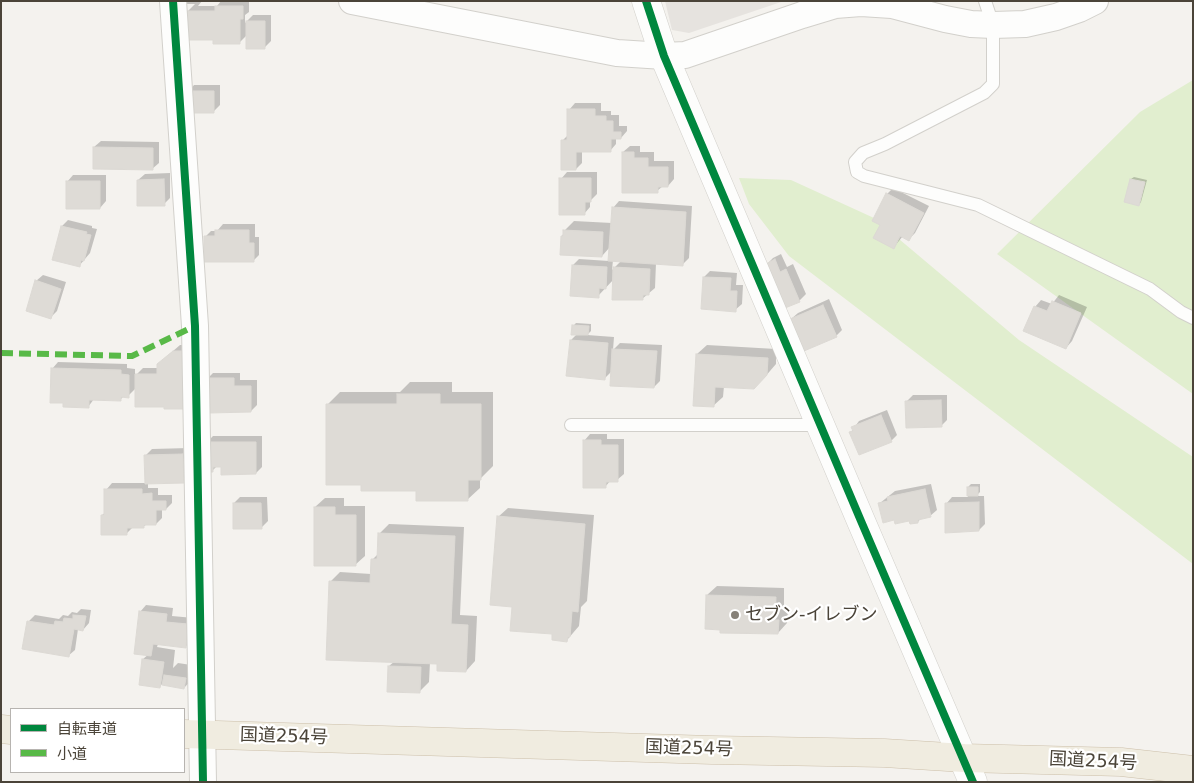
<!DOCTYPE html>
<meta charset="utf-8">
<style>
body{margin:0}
#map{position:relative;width:1194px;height:783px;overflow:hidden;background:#f4f2ee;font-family:"DejaVu Sans","Noto Sans JP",sans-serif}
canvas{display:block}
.frame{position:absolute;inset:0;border:2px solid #4b4439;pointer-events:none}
.legend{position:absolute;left:10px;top:708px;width:175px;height:65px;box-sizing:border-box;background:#fff;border:1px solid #b7b4b0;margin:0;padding:6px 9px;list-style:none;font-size:15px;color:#4b4439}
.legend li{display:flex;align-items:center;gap:10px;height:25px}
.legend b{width:25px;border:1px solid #b7b4b0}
</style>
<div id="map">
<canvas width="1194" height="783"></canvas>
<div class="frame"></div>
<ul class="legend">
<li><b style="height:6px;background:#00873e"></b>自転車道</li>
<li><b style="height:6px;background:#58b947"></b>小道</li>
</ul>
</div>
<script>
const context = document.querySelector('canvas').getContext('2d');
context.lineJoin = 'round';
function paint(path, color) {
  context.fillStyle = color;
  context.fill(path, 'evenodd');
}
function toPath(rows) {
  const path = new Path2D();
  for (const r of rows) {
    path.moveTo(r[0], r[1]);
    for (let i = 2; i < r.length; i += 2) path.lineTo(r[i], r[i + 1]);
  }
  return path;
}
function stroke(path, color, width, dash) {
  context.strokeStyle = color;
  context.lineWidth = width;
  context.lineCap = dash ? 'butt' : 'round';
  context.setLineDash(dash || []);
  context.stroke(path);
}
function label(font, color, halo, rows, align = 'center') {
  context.font = font + ' "DejaVu Sans","Noto Sans JP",sans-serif';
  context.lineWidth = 4.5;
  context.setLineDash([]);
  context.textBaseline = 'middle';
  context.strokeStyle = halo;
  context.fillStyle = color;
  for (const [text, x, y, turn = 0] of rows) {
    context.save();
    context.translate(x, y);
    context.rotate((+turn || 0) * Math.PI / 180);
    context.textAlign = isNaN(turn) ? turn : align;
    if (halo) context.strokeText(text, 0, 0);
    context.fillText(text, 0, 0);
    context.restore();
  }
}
paint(toPath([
 [1193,80,1193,394,997,254,1140,112],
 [739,178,791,180,874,218,1019,340,1193,457,1193,564,789,256,749,204]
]), '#e1eecf');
paint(toPath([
 [665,1,784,1,689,33,672,30]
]), '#e6e3df');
paint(toPath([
 [183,1,202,1,198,6,217,6,221,1,249,1,249,12,245,15,245,23,253,15,271,15,271,41,265,47,247,35,239,43,214,39,187,12,195,4,183,4],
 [194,85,220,85,220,105,214,111,188,92],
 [575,103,601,103,601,111,611,111,611,115,619,115,619,126,627,126,627,131,621,138,616,138,616,144,610,151,582,151,582,163,576,169,562,141,569,134,569,110],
 [101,141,159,142,159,163,152,169,94,147],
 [630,146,640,146,640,152,654,152,654,161,674,161,674,179,668,186,663,186,657,191,623,152],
 [567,172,597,172,597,194,590,201,590,207,584,214,561,179],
 [170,173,170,198,164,204,138,180,145,174],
 [73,175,106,175,106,201,100,208,67,182],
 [1134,177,1147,180,1141,202,1139,205,1131,179],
 [893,188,929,206,915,233,909,239,903,236,894,247,887,194],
 [619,201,692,206,689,258,682,265,656,263,655,288,642,299,614,279,598,296,573,265,579,259,609,261,610,247,602,256,562,236,565,230,574,221,612,223,613,208],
 [613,260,622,260,612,270],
 [68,220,92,226,92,228,97,229,90,253,79,266,54,260,62,226],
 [223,224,255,224,255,237,259,237,259,255,253,261,205,237,211,231,217,231],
 [781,254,787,267,793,264,806,294,799,301,767,264,773,258],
 [710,271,737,273,736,285,743,285,742,304,735,310,704,277],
 [43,275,66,282,57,311,51,317,36,281],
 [1059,295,1087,307,1072,341,1066,348,1035,307,1041,300,1052,304],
 [829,299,842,330,836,336,791,319,798,313],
 [576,323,591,324,591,331,587,335,614,337,613,350,620,343,662,345,660,381,654,387,612,371,604,379,571,340,577,334,573,326],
 [180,345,192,345,165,405,136,388,128,396,124,396,120,400,94,399,88,407,52,369,58,362,127,364,127,368,135,369,135,376,143,368,158,368,158,364],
 [707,345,776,349,776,364,764,378,724,386,723,397,713,406,697,354],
 [213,373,240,373,240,380,257,380,257,405,251,411,207,379],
 [410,382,452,382,452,392,493,392,493,466,480,479,480,488,467,500,417,489,362,484,327,405,340,392,400,392],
 [913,395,947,395,947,420,941,426,907,401],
 [887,410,897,435,891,441,851,432,859,421],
 [590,434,607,434,607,439,624,439,624,474,617,480,611,480,605,487,584,441],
 [213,436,262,436,262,467,256,473,223,466,217,466,212,471,207,442],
 [189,448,190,476,183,482,148,483,148,488,158,488,158,495,172,495,172,503,166,509,162,509,162,518,156,524,147,524,143,527,133,527,127,533,102,515,106,512,106,490,112,483,146,483,145,456,152,449],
 [931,484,937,510,930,516,921,518,918,522,910,519,880,503,895,491],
 [971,484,980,484,980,492,976,496,984,496,985,524,979,530,946,504,952,497,968,497,968,487],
 [240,497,267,497,268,521,261,528,234,503],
 [325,498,344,498,344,506,365,506,365,556,355,565,315,507],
 [508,508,594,515,587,601,581,607,579,626,567,640,513,606,498,517],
 [389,524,464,527,460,615,477,616,475,661,466,671,438,663,430,662,429,682,419,692,389,666,395,661,330,582,340,572,371,574,372,560,379,553,380,533],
 [717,586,784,588,784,611,788,611,787,623,778,633,707,595],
 [146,605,173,608,172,616,194,618,192,641,185,647,158,644,157,647,175,650,173,668,178,663,198,666,196,675,184,688,162,684,160,687,143,659,149,654,140,612],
 [81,609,91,610,89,623,83,630,78,629,75,650,68,656,29,621,35,615,59,619,63,615,68,616,72,612,77,613]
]), '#0003');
const building = toPath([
 [215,6,243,6,243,19,240,19,240,44,213,44,213,40,186,40,186,11,215,11,215,6],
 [246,21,265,21,265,49,246,49,246,21],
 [187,91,214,91,214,113,187,113,187,91],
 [567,109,595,109,595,116,606,116,606,121,613,121,613,132,621,132,621,139,611,139,611,152,576,152,576,170,561,170,561,140,567,140,567,109],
 [93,147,153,148,153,170,93,169,93,147],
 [622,152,634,152,634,158,648,158,648,167,668,167,668,187,658,187,658,193,622,193,622,152],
 [559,178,591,178,591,202,585,202,585,215,559,215,559,178],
 [164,179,165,206,137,206,137,180,164,179],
 [1130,179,1145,182,1139,206,1124,202,1130,179],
 [66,181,100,181,100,209,66,209,66,181],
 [886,193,924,213,909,241,900,236,894,249,873,238,880,225,872,221,886,193],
 [612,207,686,212,683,266,608,261,612,207],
 [61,226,87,232,86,234,91,235,84,261,81,260,80,267,52,260,61,226],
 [215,230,249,230,249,243,254,243,254,262,204,262,204,236,215,236,215,230],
 [563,230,603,232,602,257,560,255,561,236,563,236,563,230],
 [775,259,780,272,786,269,800,302,785,308,766,264,775,259],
 [572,265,607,267,606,289,599,288,599,298,570,296,572,265],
 [613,267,650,269,649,295,643,295,643,300,612,300,613,267],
 [703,277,731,278,730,291,737,291,736,312,701,309,703,277],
 [35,280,61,289,51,319,26,311,35,280],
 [1052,301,1081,313,1066,349,1023,331,1034,306,1047,311,1052,301],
 [823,305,837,337,804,351,790,319,823,305],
 [572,325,589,326,588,335,571,335,572,325],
 [570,340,608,343,605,380,566,376,570,340],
 [612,349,657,351,654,388,610,386,612,349],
 [173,351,186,351,186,409,164,409,164,407,135,407,135,374,157,374,157,364,173,351],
 [696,354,768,358,767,375,754,389,715,387,714,407,693,406,696,354],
 [51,368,121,370,121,374,129,375,129,398,121,397,121,401,89,400,89,408,63,407,63,403,50,403,51,368],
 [206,378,234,378,234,386,251,386,251,412,209,413,209,386,206,386,206,378],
 [397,394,440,394,440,404,481,404,481,480,468,480,468,501,416,501,416,491,361,491,361,485,326,485,326,404,397,404,397,394],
 [941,400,942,427,906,428,905,401,941,400],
 [881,415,892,442,859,455,849,432,853,431,851,427,881,415],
 [583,440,601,440,601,445,618,445,618,482,606,482,606,488,583,488,583,440],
 [205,442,256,442,256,474,221,475,221,467,213,467,213,472,205,472,205,442],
 [183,454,184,483,145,484,144,455,183,454],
 [967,487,978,487,978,496,967,496,967,487],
 [104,489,142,489,142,494,152,493,152,501,166,501,166,510,156,510,156,525,144,525,144,528,127,528,127,535,101,535,101,515,104,515,104,489],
 [925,489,931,517,918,520,918,523,910,524,909,521,895,524,894,520,883,523,878,503,888,501,887,497,925,489],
 [979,502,979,531,945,533,945,503,979,502],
 [233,503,261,503,262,529,233,529,233,503],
 [314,507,335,507,335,515,356,515,356,566,314,566,314,507],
 [497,516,585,524,578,612,572,611,570,637,568,637,567,642,552,640,552,634,510,631,512,607,490,605,497,516],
 [378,533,455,536,451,624,468,625,466,672,437,671,437,664,326,660,329,581,370,583,371,559,377,559,378,533],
 [706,595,776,597,775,620,779,620,778,634,720,633,720,630,705,629,706,595],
 [139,611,167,614,166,622,188,624,186,648,153,644,151,656,134,654,139,611],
 [73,615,86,616,83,631,74,629,69,657,22,649,27,621,54,625,55,621,63,622,64,618,73,619,73,615],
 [142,659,164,662,160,688,139,685,142,659],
 [388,666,421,667,420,693,387,692,388,666],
 [164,675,186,678,184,689,162,685,164,675]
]);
paint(building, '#dedbd6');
stroke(building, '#dcd9d4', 1);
const service = toPath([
 [985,1,993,25,993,84,984,93,885,144,863,153,855,162,857,172,864,176,978,205,1150,289,1181,312,1193,318],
 [571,425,821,425]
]);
const minor = toPath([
 [173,1,195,326,203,782],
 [352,1,617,53,664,56,685,55,802,15,835,5,861,3,892,5,945,19,971,24,993,25,1025,24,1056,17,1079,9,1095,1]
]);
const tertiary = toPath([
 [646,1,664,56,861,521,973,782]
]);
const trunk = toPath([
 [1,729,11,730],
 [184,734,712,750,884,753,964,758,1121,762,1193,770]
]);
stroke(service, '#d2d0cb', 14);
stroke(minor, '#d2d0cb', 28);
stroke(tertiary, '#d2d0cb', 29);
stroke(trunk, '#ccbfa9', 29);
stroke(service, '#fdfdfc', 12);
stroke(minor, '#fdfdfc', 26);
stroke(tertiary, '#fdfdfc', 28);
stroke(trunk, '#f0ece0', 28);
stroke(toPath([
 [1,353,132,356,195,326]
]), '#58b947', 6, [12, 6]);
stroke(toPath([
 [173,1,195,326,203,782],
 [646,1,664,56,861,521,973,782]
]), '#00873e', 8);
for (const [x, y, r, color] of [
 [735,615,5,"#868178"]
]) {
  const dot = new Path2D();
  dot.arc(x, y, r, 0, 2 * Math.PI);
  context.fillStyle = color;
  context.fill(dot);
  stroke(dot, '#fff', 2);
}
label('18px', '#4b4439', '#fff', [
 ["セブン-イレブン",745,615]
], 'left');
label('18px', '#4b4439', '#fff', [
 ["国道254号",284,737,2],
 ["国道254号",689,749,2],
 ["国道254号",1093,762,3]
]);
</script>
